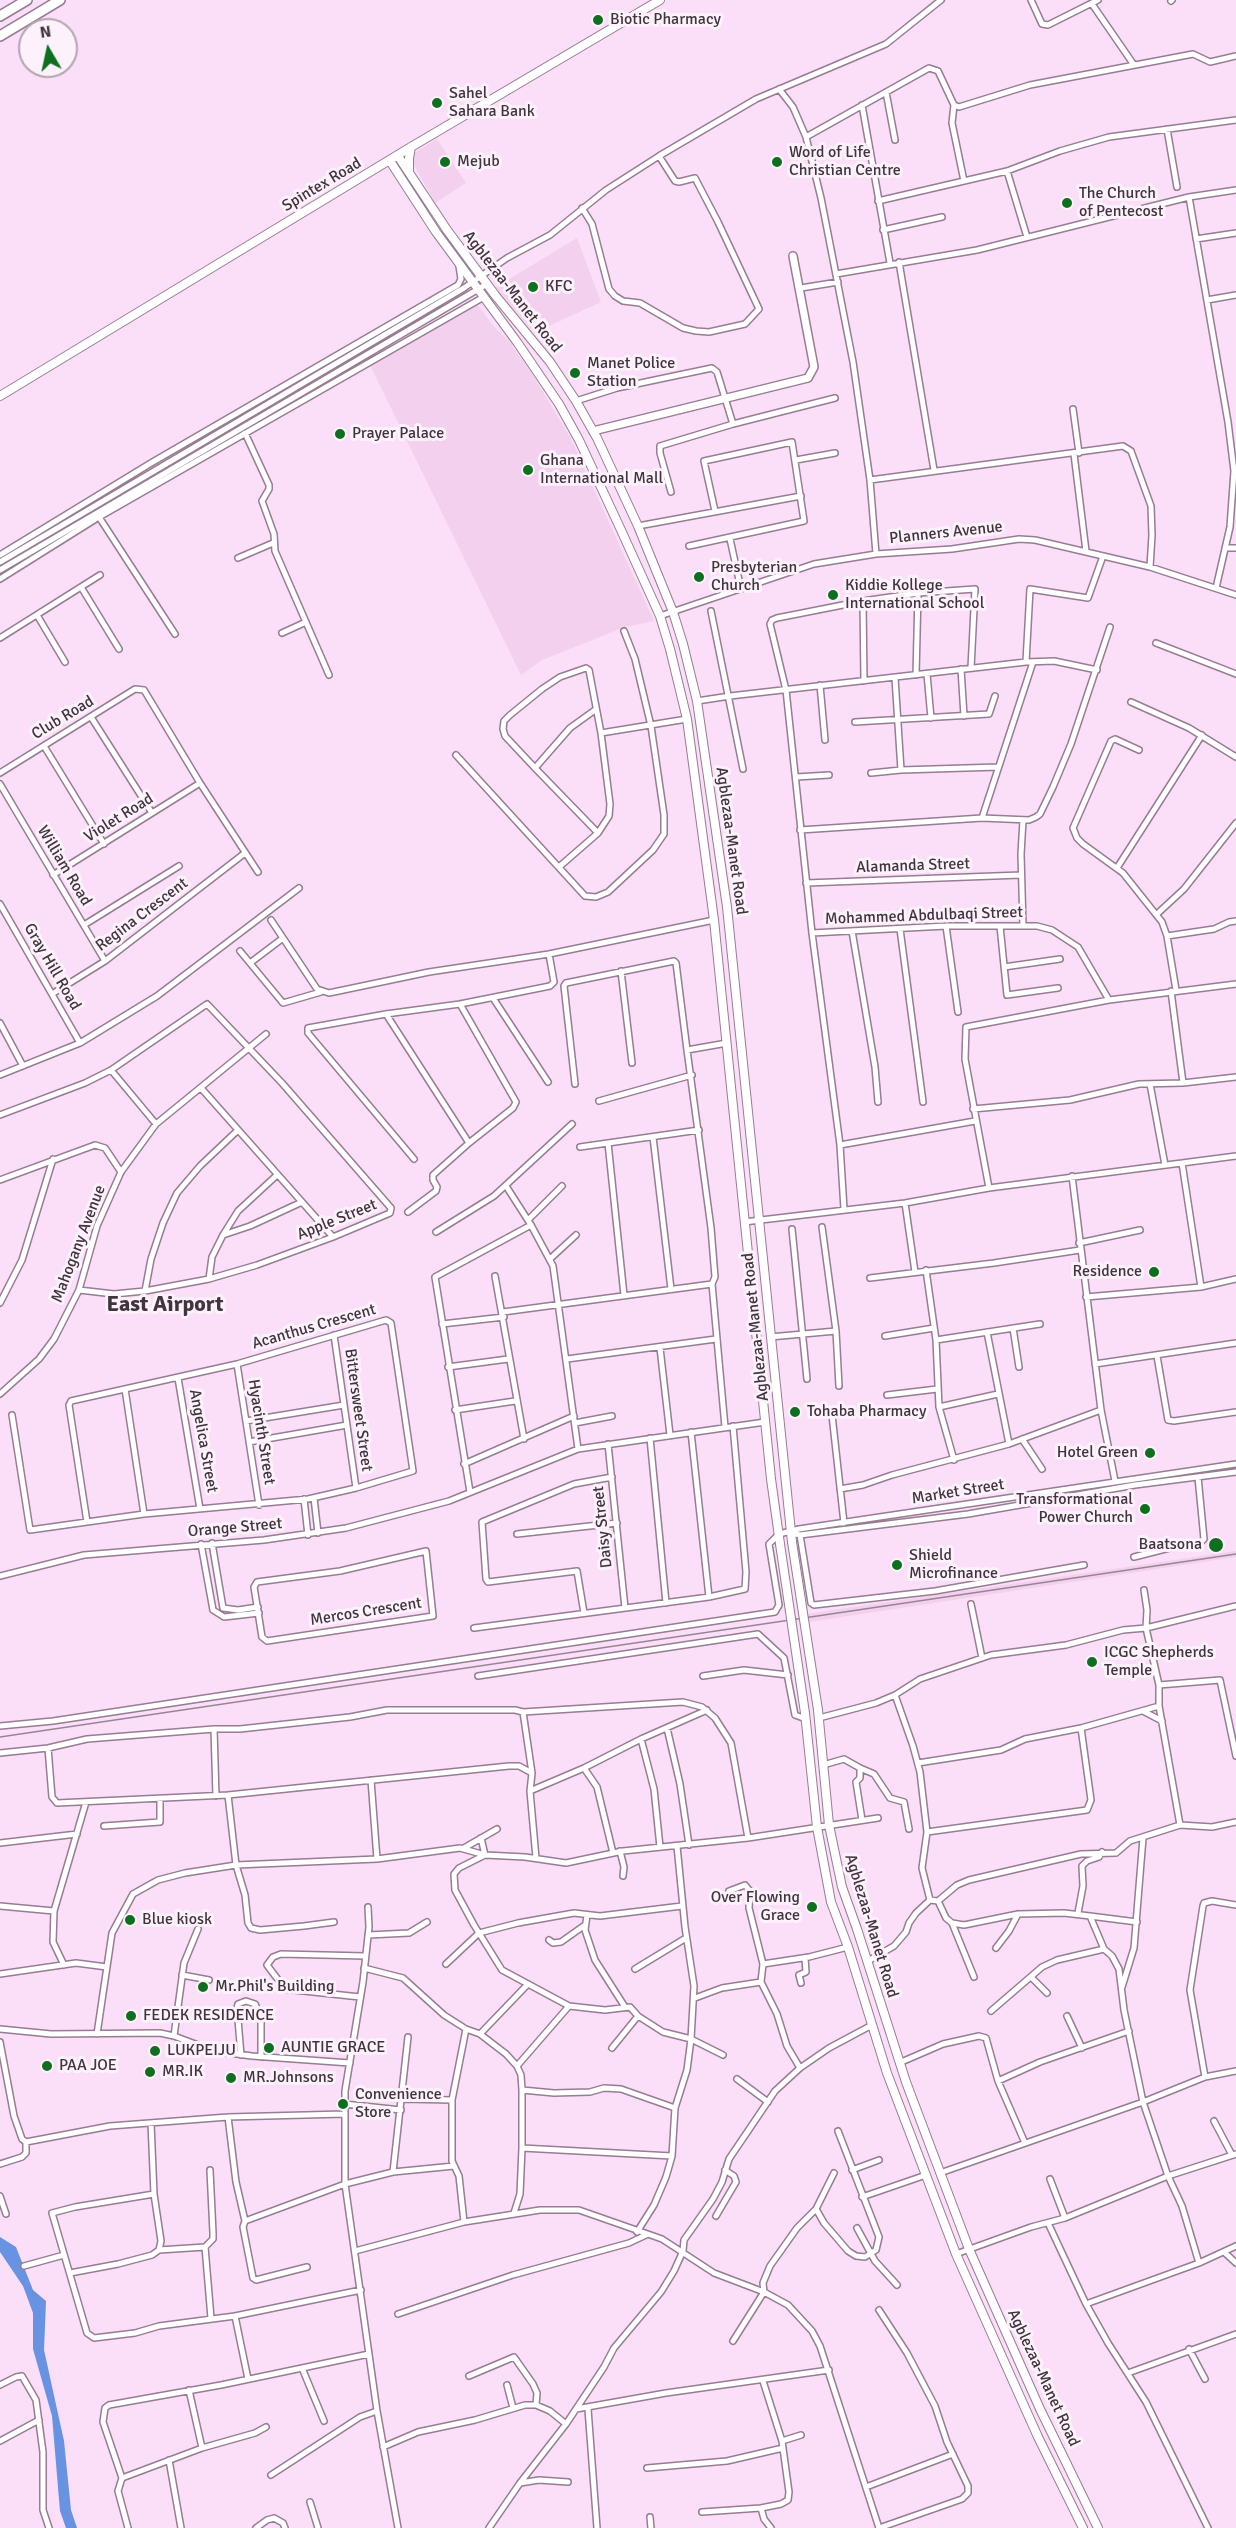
<!DOCTYPE html>
<style>
body{margin:0}
#map{position:relative;width:1236px;height:2528px;overflow:hidden;background:#fbdef7;font-family:Signika,sans-serif}
canvas{display:block}
.north{position:absolute;left:18px;top:18px;width:60px;height:60px;box-sizing:border-box;background:#fdf1fb;border:2px solid #b1a5af;border-radius:50%;rotate:351deg;font-size:16px;font-weight:700;line-height:24px;text-align:center;color:#40343e}
.north::after{content:'';display:block;margin:auto;width:21px;height:27px;background:#0e6f1e;clip-path:polygon(50% 0,100% 100%,50% 72%,0 100%)}
</style>
<div id="map">
<canvas width="1236" height="2528"></canvas>
<div class="north">N</div>
</div>
<script>
const context = document.querySelector('canvas').getContext('2d');
context.lineJoin = 'round';
function paint(path, color) {
  context.fillStyle = color;
  context.fill(path, 'evenodd');
}
function toPath(rows) {
  const path = new Path2D();
  for (const r of rows) {
    path.moveTo(r[0], r[1]);
    for (let i = 2; i < r.length; i += 2) path.lineTo(r[i], r[i + 1]);
  }
  return path;
}
function stroke(path, color, width, dash) {
  context.strokeStyle = color;
  context.lineWidth = width;
  context.lineCap = dash ? 'butt' : 'round';
  context.setLineDash(dash || []);
  context.stroke(path);
}
function label(font, color, halo, rows, align = 'center') {
  context.font = font + ' Signika,sans-serif';
  context.lineWidth = 6;
  context.setLineDash([]);
  context.textBaseline = 'middle';
  context.strokeStyle = halo;
  context.fillStyle = color;
  for (const [text, x, y, turn = 0] of rows) {
    context.save();
    context.translate(x, y);
    context.rotate((+turn || 0) * Math.PI / 180);
    context.textAlign = isNaN(turn) ? turn : align;
    if (halo) context.strokeText(text, 0, 0);
    context.fillText(text, 0, 0);
    context.restore();
  }
}
paint(toPath([
 [437,139,466,183,435,203,412,161,413,154],
 [577,238,601,302,534,333,496,287],
 [477,304,495,328,508,340,534,377,570,437,654,621,625,627,542,660,521,675,370,365],
 [1236,1551,1236,1557,809,1622,806,1614]
]), '#f3d0ee');
paint(toPath([
 [0,2237,16,2247,33,2290,46,2301,44,2350,64,2441,71,2510,77,2528,66,2528,60,2511,52,2416,33,2349,33,2313,23,2286,0,2252]
]), '#6893e2');
stroke(toPath([
 [59,2484,60,2500]
]), '#6893e2', 1.5);
const minor = toPath([
 [1031,0,1042,24,1048,25,1098,0],
 [1171,1,1172,0],
 [1092,4,1134,65],
 [779,89,793,107,806,137,821,198,853,362,870,480,876,554],
 [886,92,895,140],
 [862,105,890,263],
 [954,105,952,123,964,181],
 [1167,129,1177,187],
 [806,137,929,68,938,71,954,105,959,107,1030,85,1193,54,1210,62,1236,56],
 [1007,171,1027,237],
 [1189,197,1228,422,1234,471,1230,527,1216,588],
 [878,201,1007,171,1060,151,1109,137,1236,120],
 [582,208,592,224,609,289,615,296,623,301,640,303,683,328,696,331,709,332,745,324,759,309,718,222,695,178,679,182,675,181,659,156],
 [883,230,942,217],
 [1196,239,1236,233],
 [899,262,934,470],
 [836,274,977,250,1189,197,1236,190],
 [801,288,838,282],
 [1207,300,1236,295],
 [576,401,617,388,712,368,717,372,733,424],
 [1073,409,1079,453],
 [245,433,269,485,269,489,262,501,274,534,275,551,329,675],
 [1074,454,1086,551],
 [796,460,835,453],
 [870,480,1123,446,1131,451,1151,506,1152,535,1150,567],
 [671,492,660,453,660,446,733,424,835,398],
 [99,517,175,634],
 [638,526,801,496],
 [730,539,741,589],
 [689,546,804,521,792,442,704,461,715,511],
 [1227,548,1236,548],
 [0,555,151,463,458,285,461,279,459,266],
 [238,558,273,543],
 [0,562,464,288,507,258,550,235,606,190,659,156,756,99,886,44,941,0],
 [0,570,487,284],
 [0,579,99,517,482,298],
 [81,587,119,649],
 [863,601,864,681],
 [711,611,743,769],
 [37,615,65,662],
 [660,616,814,564,876,554,952,549,1019,539,1035,540,1150,567,1236,595],
 [282,633,306,622],
 [0,638,100,575],
 [1156,643,1236,674],
 [1026,662,1030,589,1088,598,1103,556],
 [961,669,964,716],
 [927,674,931,718],
 [916,675,918,593],
 [895,678,901,770,998,767],
 [820,685,825,740],
 [697,701,730,696,1026,662,1054,661,1097,670],
 [1131,702,1189,728,1236,757],
 [91,717,152,813],
 [855,722,989,714,995,696],
 [601,733,687,719],
 [44,746,104,844],
 [1139,750,1115,739,1111,741,1073,828,1077,838,1083,844,1123,873,1162,922,1167,936,1176,990],
 [456,755,585,896,596,897,608,892,653,850,664,834,664,815,651,726,635,659,624,631],
 [535,768,570,728,595,710],
 [0,773,135,689,144,690,200,783,258,872],
 [871,773,901,770],
 [796,777,829,775],
 [0,784,105,961],
 [982,818,1033,662],
 [1023,820,1021,854,1023,926],
 [800,830,982,818,1029,820,1036,817,1040,814,1053,787,1071,744,1110,627],
 [559,867,598,833,609,816,610,804,601,733,589,670,586,668,560,677,542,689,510,715,504,721,503,729,505,736,535,768,598,833],
 [1117,868,1202,735],
 [53,875,200,783],
 [806,883,1021,875],
 [0,904,80,1043],
 [1157,914,1184,889,1236,823],
 [271,920,317,989,329,993,429,972,549,954,714,920],
 [84,925,179,866],
 [946,926,958,1012],
 [1000,926,1007,995,1058,988],
 [900,929,923,1102],
 [852,931,875,1067,878,1102],
 [812,933,946,926,1037,926,1052,930,1078,947,1109,1000],
 [1167,936,1214,929,1229,922,1236,921],
 [240,951,283,1003,321,992],
 [250,963,283,938],
 [1004,967,1060,959],
 [621,971,632,1063],
 [1171,991,1183,1083],
 [52,994,105,961,245,853],
 [493,998,548,1082],
 [460,1004,516,1102,513,1108,469,1143],
 [386,1014,469,1143,433,1175,433,1180,437,1187,436,1191,408,1212],
 [0,1023,23,1066],
 [687,1050,711,1228,715,1277,712,1284,725,1427],
 [111,1070,156,1124],
 [0,1075,80,1043,157,996,299,888],
 [575,1084,564,986,566,983,674,961,676,963,687,1050,727,1043],
 [1150,1084,1165,1165],
 [201,1088,333,1237],
 [599,1101,692,1075],
 [973,1109,1070,1100,1139,1084,1183,1083,1236,1077],
 [0,1115,85,1083,111,1070,207,1004,282,1083,391,1208,390,1213,333,1237,257,1265,209,1279,145,1291,114,1294,79,1290],
 [653,1137,671,1289],
 [608,1143,624,1295],
 [840,1145,975,1121],
 [580,1147,699,1130],
 [414,1159,308,1033,308,1028,386,1014,460,1004,550,986,554,982,549,954],
 [1182,1163,1201,1287],
 [1072,1176,1101,1410,1115,1481],
 [0,1180,95,1145,105,1148,121,1172],
 [506,1186,531,1225,553,1266,578,1449],
 [989,1188,965,1059,966,1027,1109,1000,1236,984],
 [905,1203,915,1272],
 [844,1209,840,1145,812,933,786,690,770,624,772,620,777,618,863,601,918,593,975,589,971,668],
 [528,1220,562,1186],
 [744,1222,905,1203,989,1188,1236,1156],
 [822,1227,836,1331,839,1386],
 [792,1229,807,1379],
 [436,1232,494,1196,572,1124],
 [223,1235,250,1226,302,1202],
 [1079,1243,1140,1230],
 [551,1258,576,1235],
 [926,1270,936,1340,939,1407,954,1460],
 [495,1276,524,1439],
 [870,1278,994,1263,1080,1250],
 [209,1279,212,1257,223,1235,238,1211,277,1175],
 [145,1291,151,1259,163,1223,177,1193,200,1166,238,1130],
 [1086,1297,1201,1287,1236,1279],
 [0,1303,22,1260,53,1159],
 [503,1312,712,1284],
 [442,1324,504,1317],
 [1013,1328,1019,1367],
 [987,1332,1009,1444],
 [334,1335,356,1488],
 [885,1336,934,1328],
 [770,1337,836,1331],
 [936,1340,1040,1324],
 [660,1348,670,1435],
 [1157,1356,1168,1420,1174,1421,1236,1412],
 [567,1359,716,1339],
 [237,1364,259,1505],
 [1095,1364,1236,1343],
 [448,1367,508,1359],
 [178,1378,200,1509],
 [125,1389,144,1514],
 [0,1394,39,1359,54,1339,79,1290,97,1226,121,1172,156,1124,266,1034],
 [887,1395,937,1389],
 [939,1407,998,1394],
 [455,1410,515,1401],
 [12,1415,30,1530,87,1522,69,1405,71,1401,237,1364,386,1320,391,1323,413,1471,356,1488,308,1499,144,1514,87,1522],
 [832,1415,844,1523],
 [246,1421,344,1405],
 [575,1423,612,1416],
 [691,1432,709,1597],
 [650,1438,666,1603],
 [1022,1439,1042,1469],
 [249,1442,347,1425],
 [608,1444,625,1608],
 [464,1464,574,1416],
 [840,1489,863,1485,892,1475,1009,1444,1101,1410],
 [470,1492,435,1277,531,1225],
 [314,1498,318,1533],
 [304,1499,308,1535],
 [792,1533,800,1535,968,1514,1135,1485,1236,1472],
 [517,1534,617,1523],
 [800,1535,811,1603,814,1605,935,1591,1084,1565],
 [212,1543,223,1608,238,1610,258,1607],
 [201,1544,213,1610,224,1617,259,1613],
 [426,1551,433,1616,267,1641,262,1637,254,1587,257,1582,340,1571,426,1551],
 [1134,1557,1177,1546,1199,1544,1204,1539,1198,1477],
 [0,1576,84,1555,264,1540,346,1528,449,1501,578,1449,765,1422],
 [1144,1590,1147,1610,1146,1628,1159,1685,1159,1706,1180,1825],
 [971,1604,982,1658],
 [584,1613,577,1571,488,1582,486,1579,482,1522,574,1484,612,1477],
 [474,1628,709,1597,745,1589,746,1572,733,1426],
 [478,1676,758,1634,784,1658,795,1715,806,1719],
 [703,1676,744,1670,788,1675],
 [1159,1685,1220,1680,1236,1756],
 [1143,1711,1162,1721],
 [523,1712,683,1702,702,1707,715,1718,731,1743,748,1838],
 [819,1718,876,1703,895,1695,920,1679,991,1655,1066,1645,1123,1630,1146,1628,1236,1606],
 [0,1726,53,1721,775,1612,779,1605,769,1544,779,1534,799,1529,1236,1464],
 [667,1728,680,1784,689,1845],
 [214,1729,216,1796],
 [641,1739,654,1789,660,1847],
 [48,1748,52,1797,57,1803,228,1795,509,1766,519,1766,532,1773],
 [0,1753,48,1748,87,1739,214,1729,240,1729,350,1717,387,1710,515,1710,523,1712,532,1773,530,1791,584,1768,597,1787,613,1853],
 [918,1763,1001,1750,1025,1739,1081,1728,1159,1706],
 [823,1765,844,1759,860,1768,860,1778,856,1782,862,1820],
 [584,1768,641,1739,707,1710],
 [860,1768,874,1774,890,1798,904,1802,909,1829],
 [371,1780,377,1859],
 [530,1791,536,1858],
 [228,1795,236,1865,245,1895,248,1923,251,1928,260,1930,304,1926,334,1922],
 [104,1826,160,1822,160,1799],
 [927,1832,1087,1810,1091,1800,1081,1728],
 [481,1838,485,1855,459,1868,454,1874,455,1890,474,1925,502,1970,569,2006],
 [0,1843,77,1834],
 [464,1848,497,1829],
 [620,1851,624,1867,623,1876],
 [729,1891,745,1885,750,1891,749,1908,763,1964],
 [930,1900,938,1901,957,1885,969,1880,1081,1854,1116,1853,1130,1841,1180,1825,1212,1827,1236,1822],
 [938,1901,946,1918,952,1923,974,1977],
 [0,1906,54,1911],
 [368,1907,369,1927,363,1982,345,2091,345,2184,377,2411,398,2528],
 [1078,1913,1083,1886,1082,1866,1087,1861,1099,1857,1102,1852],
 [587,1915,585,1930,595,1960,625,2007],
 [1090,1916,1137,1922],
 [952,1923,964,1925,1018,1914,1064,1913,1090,1916,1104,1949,1112,1956,1119,1969,1124,2010,1143,2102,1168,2176,1182,2206,1199,2263],
 [368,1935,409,1933,427,1922],
 [549,1940,553,1943,561,1942,585,1925],
 [996,1948,1009,1931,1018,1914],
 [868,1961,894,1946,906,1932,909,1923,916,1913,930,1900,922,1868,927,1832,920,1772,913,1746,895,1695],
 [446,1964,479,1933,518,1923,574,1913,600,1916,682,1906],
 [64,1965,53,1942,54,1911,86,1802],
 [364,1968,403,1978,444,2015,466,2029,480,2034,506,2054,517,2066],
 [635,1969,686,1938],
 [0,1974,76,1963,107,1967],
 [182,1975,209,1980],
 [1031,1977,1047,1993],
 [761,1982,777,2014,787,2046,800,2068],
 [801,1983,799,1975,806,1972,805,1958],
 [1122,1987,1134,1948,1143,1838],
 [360,1997,285,1989,267,1965,273,1957,281,1954,365,1956],
 [695,1998,722,1988,761,1982,763,1964,809,1957,848,1947],
 [991,2011,1042,1967,1057,1960,1104,1949],
 [1067,2016,1082,2048],
 [0,2029,51,2034,160,2033,174,2036,214,2051,252,2056,350,2063],
 [97,2034,112,1933,133,1894,158,1880,185,1873,236,1865,377,1859,460,1848,485,1855,525,1857,566,1863,623,1851,748,1838,878,1818],
 [480,2034,528,1984],
 [174,2036,184,1963,198,1929],
 [0,2042,14,2116,22,2139,26,2142,26,2153,22,2157,0,2164],
 [612,2048,638,2016],
 [241,2055,237,2008,238,2004,246,2001,255,2004,261,2017,261,2057],
 [899,2063,943,2044,979,2036,986,2038,998,2081,1025,2143],
 [1205,2077,1190,1990,1203,1906,1204,1903,1212,1901,1236,1905],
 [737,2079,768,2102],
 [998,2081,1040,2062,1129,2031],
 [522,2090,554,2093,590,2092,604,2088,621,2089,675,2108],
 [403,2099,452,2100],
 [344,2104,401,2110],
 [228,2117,236,2182,245,2221],
 [1214,2121,1232,2155],
 [151,2123,154,2194,161,2241,159,2250],
 [26,2142,110,2126,228,2117,344,2114],
 [672,2156,522,2148,522,2090,521,2075,517,2066,569,2006,605,2010,630,2007,638,2016,663,2032,691,2039,723,2055],
 [852,2170,879,2160],
 [393,2172,408,2037],
 [940,2173,1143,2102,1205,2077,1236,2071],
 [1050,2179,1065,2218],
 [154,2194,75,2207,52,2213,87,2333,94,2338,135,2333,159,2326,235,2316,361,2290],
 [0,2196,6,2214],
 [862,2197,926,2175],
 [816,2209,824,2223,848,2251,856,2256,865,2257,876,2250,879,2237,838,2131],
 [514,2213,520,2194,522,2148],
 [716,2216,736,2182,734,2176,725,2170],
 [464,2222,459,2176,452,2161,452,2100,466,2029],
 [1048,2223,1086,2304,1108,2343,1146,2402,1208,2528],
 [857,2228,875,2261,897,2285],
 [637,2232,654,2205,666,2177,672,2156,675,2108,687,2070,691,2039,694,1986,685,1927,677,1846],
 [205,2247,211,2318],
 [355,2251,464,2222,540,2210,579,2210,662,2239,714,2273,764,2292,788,2305,812,2331,820,2346,879,2528],
 [1225,2253,1236,2263],
 [956,2254,1031,2227,1065,2218,1168,2176,1236,2154],
 [24,2266,64,2255],
 [307,2267,256,2280,253,2278,243,2227,245,2221,345,2184,393,2172,454,2166],
 [70,2273,118,2264,152,2255,159,2250,205,2247,213,2239,213,2233,210,2170],
 [1086,2304,1199,2263,1236,2246],
 [398,2314,513,2275,629,2243,646,2235],
 [235,2316,248,2379],
 [733,2341,764,2292,763,2283,770,2266,797,2228,816,2209,834,2173],
 [1189,2349,1205,2379],
 [302,2368,324,2421],
 [1128,2373,1236,2334],
 [469,2376,514,2357,533,2384,537,2393,536,2405],
 [0,2385,16,2377,22,2376,36,2400,43,2452,43,2510,49,2528],
 [507,2385,513,2408],
 [189,2390,202,2448],
 [576,2409,666,2393,829,2370],
 [588,2409,597,2528],
 [0,2441,39,2420],
 [782,2441,801,2435],
 [383,2447,418,2432,475,2420,525,2405,536,2405,550,2411,566,2424],
 [169,2460,181,2528],
 [647,2468,727,2461,783,2448],
 [271,2475,360,2417,377,2411],
 [122,2478,103,2422,105,2408,109,2405,221,2385,369,2354],
 [520,2483,539,2480,568,2482],
 [866,2487,953,2454],
 [310,2502,318,2528],
 [761,2508,764,2519,771,2528],
 [702,2512,761,2508,781,2504,788,2500,789,2492,782,2441,763,2381],
 [650,2517,651,2528],
 [128,2528,118,2491,122,2478,202,2448,255,2433,266,2427],
 [256,2528,267,2520,274,2518,283,2523,285,2528],
 [489,2528,520,2483,566,2424,604,2367,614,2348,661,2292,674,2271,683,2251,684,2240,713,2199,722,2182,729,2159,775,2091,800,2068,829,2048,872,2025],
 [879,2528,962,2499,968,2493,968,2486,947,2442,935,2406,907,2353,879,2310]
]);
const tertiary = toPath([
 [593,431,808,378,814,367,793,256]
]);
const secondary = toPath([
 [398,156,447,230,495,295,550,362,576,401,597,438,638,526,673,612,683,644,697,701,727,907,792,1542],
 [390,161,436,232,517,342,559,404,579,440,621,530,660,616,670,649,687,719,714,920,771,1479,780,1544],
 [409,172,409,158,411,147],
 [0,396,411,147,660,0],
 [818,1710,829,1825,842,1887,857,1929,906,2082,969,2249,1040,2409,1098,2528],
 [805,1713,817,1827,831,1902,848,1947,887,2073,956,2254,1038,2437,1083,2528]
]);
const motorway = toPath([
 [0,16,27,0],
 [0,36,60,0]
]);
stroke(minor, '#977c93', 8);
stroke(tertiary, '#977c93', 10);
stroke(secondary, '#977c93', 10);
stroke(motorway, '#977c93', 12);
stroke(minor, '#fff', 5);
stroke(tertiary, '#fff', 7);
stroke(secondary, '#fff', 8);
stroke(motorway, '#fff', 9);
stroke(toPath([
 [0,1737,1236,1554]
]), '#988495', 1.5);
const secondaryBridge = toPath([
 [792,1542,818,1710],
 [780,1544,805,1713]
]);
stroke(secondaryBridge, '#977c93', 10, []);
stroke(secondaryBridge, '#fff', 8);
for (const [x, y, r, color] of [
 [598,20,6,"#0e6f1e"],
 [437,103,6,"#0e6f1e"],
 [445,162,6,"#0e6f1e"],
 [777,162,6,"#0e6f1e"],
 [1067,203,6,"#0e6f1e"],
 [533,287,6,"#0e6f1e"],
 [575,373,6,"#0e6f1e"],
 [340,434,6,"#0e6f1e"],
 [528,470,6,"#0e6f1e"],
 [699,577,6,"#0e6f1e"],
 [833,595,6,"#0e6f1e"],
 [1154,1272,6,"#0e6f1e"],
 [795,1412,6,"#0e6f1e"],
 [1150,1453,6,"#0e6f1e"],
 [1145,1509,6,"#0e6f1e"],
 [1216,1545,8,"#0e6f1e"],
 [897,1565,6,"#0e6f1e"],
 [1092,1662,6,"#0e6f1e"],
 [812,1907,6,"#0e6f1e"],
 [130,1920,6,"#0e6f1e"],
 [203,1987,6,"#0e6f1e"],
 [131,2016,6,"#0e6f1e"],
 [269,2048,6,"#0e6f1e"],
 [155,2051,6,"#0e6f1e"],
 [47,2066,6,"#0e6f1e"],
 [150,2072,6,"#0e6f1e"],
 [231,2078,6,"#0e6f1e"],
 [343,2104,6,"#0e6f1e"]
]) {
  const dot = new Path2D();
  dot.arc(x, y, r, 0, 2 * Math.PI);
  context.fillStyle = color;
  context.fill(dot);
  stroke(dot, '#fdf1fb', 2);
}
label('16px', '#40343e', '#fdf1fb', [
 ["Biotic Pharmacy",610,20],
 ["Sahel",449,94],
 ["Sahara Bank",449,112],
 ["Word of Life",789,153],
 ["Christian Centre",789,171],
 ["Mejub",457,162],
 ["The Church",1079,194],
 ["of Pentecost",1079,212],
 ["KFC",545,287],
 ["Manet Police",587,364],
 ["Station",587,382],
 ["Prayer Palace",352,434],
 ["Ghana",540,461],
 ["International Mall",540,479],
 ["Presbyterian",711,568],
 ["Church",711,586],
 ["Kiddie Kollege",845,586],
 ["International School",845,604],
 ["Residence",1142,1272,"right"],
 ["Tohaba Pharmacy",807,1412],
 ["Hotel Green",1138,1453,"right"],
 ["Transformational",1133,1500,"right"],
 ["Power Church",1133,1518,"right"],
 ["Baatsona",1202,1545,"right"],
 ["Shield",909,1556],
 ["Microfinance",909,1574],
 ["ICGC Shepherds",1104,1653],
 ["Temple",1104,1671],
 ["Over Flowing",800,1898,"right"],
 ["Grace",800,1916,"right"],
 ["Blue kiosk",142,1920],
 ["Mr.Phil's Building",215,1987],
 ["FEDEK RESIDENCE",143,2016],
 ["AUNTIE GRACE",281,2048],
 ["LUKPEIJU",167,2051],
 ["PAA JOE",59,2066],
 ["MR.IK",162,2072],
 ["MR.Johnsons",243,2078],
 ["Convenience",355,2095],
 ["Store",355,2113]
], 'left');
label('16px', '#40343e', '#fdf1fb', [
 ["Spintex Road",322,185,-31],
 ["Agblezaa-Manet Road",512,292,52],
 ["Planners Avenue",946,533,-6],
 ["Club Road",63,718,-31],
 ["Violet Road",119,818,-32],
 ["Agblezaa-Manet Road",731,841,82],
 ["William Road",64,866,59],
 ["Alamanda Street",913,866,-2],
 ["Regina Crescent",142,915,-37],
 ["Mohammed Abdulbaqi Street",924,916,-2],
 ["Gray Hill Road",52,967,60],
 ["Apple Street",337,1220,-22],
 ["Mahogany Avenue",79,1244,-69],
 ["Acanthus Crescent",314,1327,-16],
 ["Agblezaa-Manet Road",756,1327,-96],
 ["Bittersweet Street",358,1410,82],
 ["Hyacinth Street",261,1432,81],
 ["Angelica Street",203,1441,80],
 ["Market Street",958,1492,-9],
 ["Daisy Street",603,1527,-96],
 ["Orange Street",235,1528,-5],
 ["Mercos Crescent",366,1612,-9],
 ["Agblezaa-Manet Road",871,1926,73],
 ["Agblezaa-Manet Road",1043,2378,65]
]);
label('bold 22px', '#40343e', '#fdf1fb', [
 ["East Airport",165,1305]
]);
</script>
